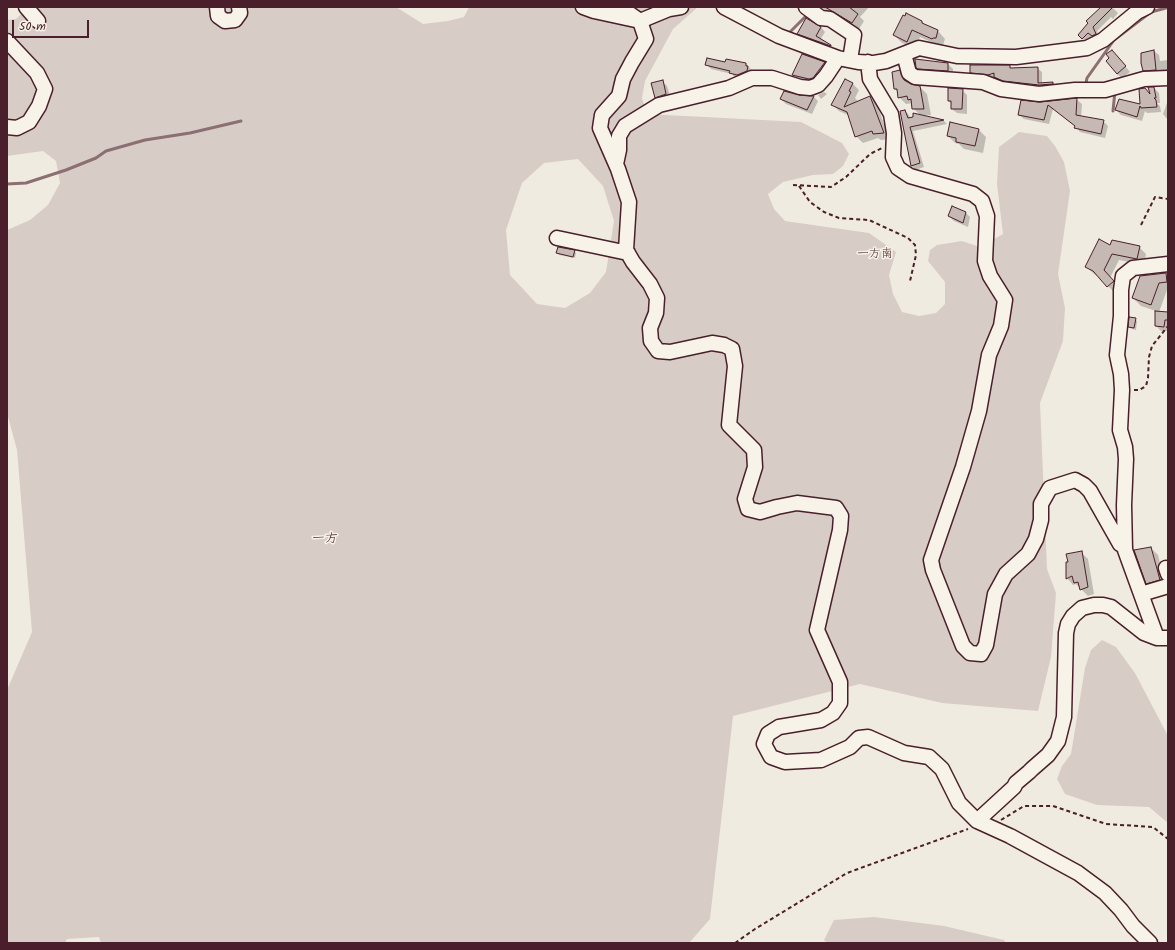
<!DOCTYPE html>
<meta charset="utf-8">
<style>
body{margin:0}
#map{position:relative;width:1175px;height:950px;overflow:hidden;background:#f0ebe0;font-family:Kalam,sans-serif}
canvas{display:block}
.frame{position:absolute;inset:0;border:8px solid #4a1f2b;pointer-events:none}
.scale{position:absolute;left:12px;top:20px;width:77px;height:18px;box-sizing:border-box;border:2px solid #4a1f2b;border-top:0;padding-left:5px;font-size:12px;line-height:14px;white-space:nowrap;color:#4a1f2b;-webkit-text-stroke:3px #f7f3e8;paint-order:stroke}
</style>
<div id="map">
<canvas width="1175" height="950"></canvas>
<div class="frame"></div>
<div class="scale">50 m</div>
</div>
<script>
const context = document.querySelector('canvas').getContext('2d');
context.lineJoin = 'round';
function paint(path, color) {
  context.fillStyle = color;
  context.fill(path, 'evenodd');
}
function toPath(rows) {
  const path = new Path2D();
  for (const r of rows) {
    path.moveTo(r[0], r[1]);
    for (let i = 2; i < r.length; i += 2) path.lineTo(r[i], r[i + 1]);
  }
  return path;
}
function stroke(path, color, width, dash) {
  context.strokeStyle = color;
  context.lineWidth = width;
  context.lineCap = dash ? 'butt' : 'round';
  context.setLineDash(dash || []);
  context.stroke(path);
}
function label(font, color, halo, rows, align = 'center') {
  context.font = font + ' Kalam,"Klee One",sans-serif';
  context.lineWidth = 3;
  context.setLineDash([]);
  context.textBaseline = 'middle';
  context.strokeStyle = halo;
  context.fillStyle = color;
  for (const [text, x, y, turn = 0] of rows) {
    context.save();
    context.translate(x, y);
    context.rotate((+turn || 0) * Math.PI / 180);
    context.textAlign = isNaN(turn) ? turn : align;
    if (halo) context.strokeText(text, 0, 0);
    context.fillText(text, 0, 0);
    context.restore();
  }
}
paint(toPath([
 [28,7,396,7,423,24,448,21,464,17,469,7,698,7,673,29,645,81,642,98,647,114,801,122,842,143,849,154,843,166,833,174,813,175,783,182,768,194,774,209,785,221,869,233,896,252,889,275,893,294,902,312,919,316,936,313,945,304,945,282,928,261,930,250,937,245,962,241,980,247,1003,234,997,184,999,147,1019,132,1047,136,1055,146,1064,162,1070,191,1058,274,1065,308,1063,341,1040,403,1047,569,1056,593,1051,657,1038,711,942,703,860,684,733,716,710,919,689,943,101,943,99,937,67,939,65,943,7,943,7,690,32,632,17,450,7,413,7,230,30,220,48,205,60,183,56,161,43,151,7,156,7,20,16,19],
 [578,159,603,186,614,221,606,272,590,293,565,308,537,304,510,275,506,230,522,183,544,163],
 [1102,640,1116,647,1135,673,1168,736,1168,823,1149,807,1097,805,1065,794,1057,779,1062,766,1071,754,1085,668,1091,650],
 [874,917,944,926,1004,940,1006,943,827,943,824,940,834,920]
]), '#d8cdc6');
paint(toPath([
 [820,7,869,7,860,17,864,21,859,29,842,18],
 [1102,7,1112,7,1118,13,1113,19,1111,17,1097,31,1099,38,1096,39,1092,36,1087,42,1080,35],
 [905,17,922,22,926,26,938,31,945,39,943,45,941,45,940,46,920,37,915,48,902,43,894,35],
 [821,27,825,32,820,40,834,49,802,38,798,33],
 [1154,51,1159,55,1160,61,1168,60,1168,72,1149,75,1144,70,1142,53],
 [803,55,824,63,829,68,818,82,814,84,807,83,798,80,793,75],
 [822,64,825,64,811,82,809,81],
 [1117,56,1130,72,1122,78,1117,74],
 [726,63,746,64,753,71,735,78,732,74,711,69,706,64],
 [948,64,953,69,953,75,922,72,917,67],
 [1009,66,1012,69,1037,68,1042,72,1042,83,1053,83,1057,88,1009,85,1000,82,997,78,976,77,971,72],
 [899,72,906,79,909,85,920,87,927,94,931,115,922,116,944,121,947,124,913,131,924,167,915,170,912,166,905,111,909,115,910,118,921,116,913,108,913,103,906,104,899,97,898,92,895,89],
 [845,80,853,84,859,90,855,98,857,100,856,103,870,97,877,104,889,139,881,140,878,138,863,143,856,136,850,116,839,111,832,104],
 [662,81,667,86,671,99,661,102,656,97],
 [1154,88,1159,93,1160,103,1157,103,1160,106,1161,112,1147,113,1145,111,1142,121,1121,115,1116,110,1141,106,1152,96],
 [962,90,967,95,967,114,957,113,952,109,952,104,949,101],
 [824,92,827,94,821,99,818,95],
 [799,96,814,97,818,101,812,114,786,104,781,99],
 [1077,100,1082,104,1081,117,1103,121,1108,126,1105,138,1080,132,1075,126,1053,109,1049,124,1024,119,1019,115,1040,103],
 [1168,100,1168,120,1163,114],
 [950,123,979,130,986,137,983,153,964,149,959,144,955,143,948,136],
 [965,212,970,217,968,227,954,221,949,216],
 [1111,246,1139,247,1146,254,1144,265,1119,260,1110,278,1120,289,1115,293,1099,277,1094,274,1087,267],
 [574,251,576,253,575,258,559,255,557,253],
 [1166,274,1168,276,1168,290,1167,290,1159,312,1168,313,1168,331,1161,331,1156,326,1156,311,1141,306,1133,298],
 [1135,319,1137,321,1136,330,1132,329,1129,327],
 [1151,548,1158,555,1166,587,1155,591,1147,583],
 [1081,552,1088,559,1094,594,1088,596,1076,584,1073,585,1067,578]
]), '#0003');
stroke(toPath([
 [788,34,808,14],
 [1086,83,1087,78,1114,40,1151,12,1166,8],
 [1113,111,1115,91],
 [7,184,26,183,66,170,96,158,106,151,145,140,190,133,241,121]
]), '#8b6f72', 3);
const building = toPath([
 [825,7,849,7,858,14,852,23,825,7],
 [1101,7,1113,7,1093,27,1096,34,1092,36,1088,33,1082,39,1078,35,1088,23,1086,21,1101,7],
 [906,13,922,21,922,23,938,30,936,38,933,38,932,39,912,30,907,42,893,35,903,15,905,16,906,13],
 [806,18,821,27,816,36,831,45,831,46,797,34,806,18],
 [1112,50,1126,66,1117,74,1106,61,1109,58,1106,54,1112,50],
 [1154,50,1156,70,1143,71,1141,63,1141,53,1154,50],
 [802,54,825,62,813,78,809,79,792,75,802,54],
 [707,58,725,62,726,59,746,63,746,66,748,66,747,71,737,75,729,73,730,71,705,65,707,58],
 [915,59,948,63,948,71,918,69,916,68,915,59],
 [970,65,1010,65,1010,68,1038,67,1038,83,1053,82,1053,84,1039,85,1003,81,994,77,994,73,988,75,970,73,970,65],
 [900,70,904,80,911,84,920,86,924,109,912,109,911,99,908,100,907,96,898,98,897,89,894,89,892,72,900,70],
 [845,79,853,83,849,91,851,92,844,107,870,96,884,133,873,134,872,131,855,137,847,112,831,105,845,79],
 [663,80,666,94,655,98,651,83,663,80],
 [1148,87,1154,87,1156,98,1154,98,1156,100,1157,107,1141,108,1140,106,1137,117,1115,110,1119,99,1140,104,1139,89,1145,88,1150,94,1148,87],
 [948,88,963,89,962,109,951,109,951,101,948,101,948,88],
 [784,91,799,95,814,96,807,110,780,99,784,91],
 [1077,98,1076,115,1104,120,1101,134,1074,128,1075,126,1048,105,1044,120,1018,115,1021,100,1040,102,1077,98],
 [905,110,908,118,913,117,913,113,944,120,910,127,920,163,911,166,900,111,905,110],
 [950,122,979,129,975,146,956,142,956,138,947,136,950,122],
 [952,206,966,212,963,223,948,216,952,206],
 [1099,239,1110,245,1112,240,1140,246,1137,259,1112,254,1104,270,1114,281,1107,287,1093,271,1085,267,1099,239],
 [558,247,575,250,573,257,556,253,558,247],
 [1166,273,1167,282,1159,283,1151,305,1132,298,1140,276,1166,273],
 [1155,311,1168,312,1168,320,1165,320,1164,327,1155,326,1155,311],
 [1129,317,1136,318,1134,328,1128,327,1129,317],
 [1151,547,1160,580,1146,584,1134,550,1151,547],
 [1082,551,1088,587,1080,590,1078,582,1074,583,1072,576,1066,579,1066,562,1068,562,1066,554,1082,551]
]);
paint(building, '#c6b8b3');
stroke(building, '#4a1f2b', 1);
const minor = toPath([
 [26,7,38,21],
 [217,7,218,16,225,21,235,20,240,13,239,7],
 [583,7,594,11,640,21,669,9,681,7],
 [620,7,640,21,646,39,632,62,623,79,619,96,602,115,600,128,618,169,629,202,626,250,633,262,650,284,657,298,656,313,650,328,651,341,658,351,670,352,712,343,724,345,732,349,735,366,729,425,754,450,755,467,745,499,748,509,760,512,777,507,797,503,836,508,841,516,840,530,817,630,840,682,840,703,833,713,821,720,779,727,768,734,764,744,771,757,785,762,821,760,850,747,859,738,868,737,904,753,929,757,942,769,959,803,977,821,1010,836,1078,873,1105,893,1121,910,1133,926,1150,943],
 [724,7,779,36,838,58,858,62,874,63,886,61,919,48,957,56,1016,57,1087,48,1103,40,1137,12,1147,7],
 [806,7,821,18,830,19,854,35,850,60],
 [7,41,37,73,45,89,39,106,29,122,17,128,7,127],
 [904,54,909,73,915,77,983,82,1001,89,1039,94,1075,90,1105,90,1144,79,1168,78],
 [868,62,870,79,891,114,894,133,893,157,898,168,910,176,973,194,982,201,987,216,985,261,990,276,1005,300,1001,326,989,355,979,411,963,467,931,560,933,570,963,646,970,653,981,654,986,645,995,594,1006,574,1028,554,1036,539,1041,520,1041,504,1050,488,1075,480,1084,485,1090,491,1120,544,1125,547],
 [616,164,619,150,619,136,625,126,659,105,729,88,752,78,772,78,800,87,810,88,818,85,826,76,838,58],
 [557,238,628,253],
 [1166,568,1168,574],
 [1141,594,1168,586],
 [1157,638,1125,550,1124,505,1126,459,1125,447,1120,430,1122,390,1121,374,1117,355,1121,316,1121,290,1123,276,1133,268,1168,264],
 [977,821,1014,787,1016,783,1029,772,1032,769,1048,755,1058,741,1064,717,1066,633,1068,624,1073,616,1082,608,1094,605,1103,605,1111,607,1144,633,1157,638,1168,638]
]);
stroke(minor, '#4a1f2b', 17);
stroke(toPath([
 [793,185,831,187,846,177,870,154,882,148],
 [799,186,810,202,824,212,839,218,869,220,908,238,915,245,916,255,910,281],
 [1141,225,1155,197,1168,199],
 [1134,390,1139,390,1146,386,1148,378,1149,357,1152,346,1168,326],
 [1001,820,1024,806,1053,806,1106,824,1153,827,1168,839],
 [735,943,755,929,847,873,968,829]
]), '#4a1f2b', 2, [4, 3]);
stroke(minor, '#f7f3e8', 14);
label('12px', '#4a1f2b', '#f7f3e8', [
 ["一方南",875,255]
]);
label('13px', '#4a1f2b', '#f7f3e8', [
 ["一方",325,540]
]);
</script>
